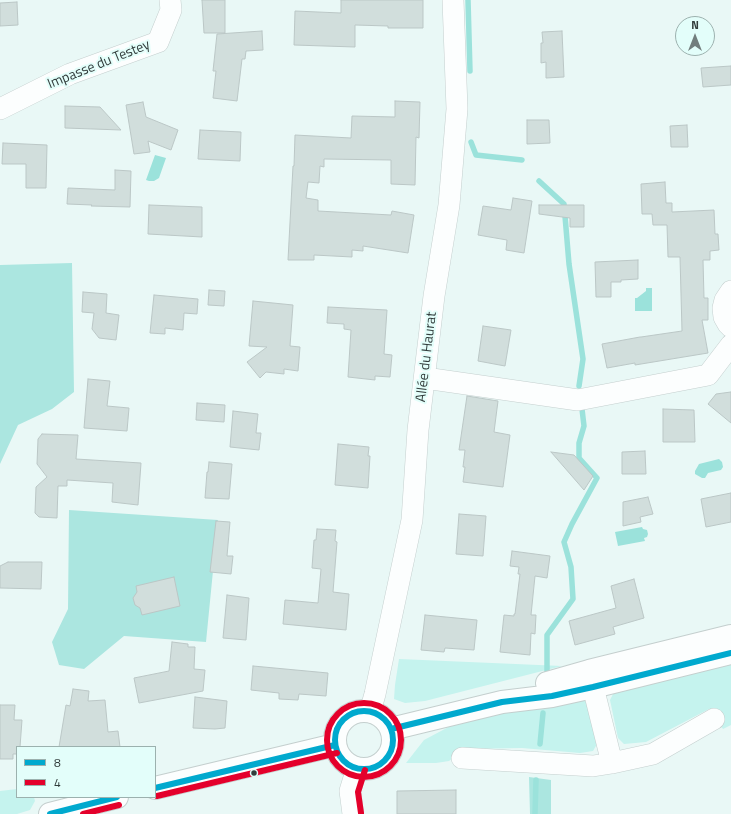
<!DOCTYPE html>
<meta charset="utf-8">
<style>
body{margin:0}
#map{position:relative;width:731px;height:814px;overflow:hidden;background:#e9f8f6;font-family:"Titillium Web",sans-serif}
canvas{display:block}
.legend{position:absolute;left:16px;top:746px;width:140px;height:52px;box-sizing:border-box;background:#e3fefa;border:1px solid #9cb1ae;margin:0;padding:5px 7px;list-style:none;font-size:12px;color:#323d3c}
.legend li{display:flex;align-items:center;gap:8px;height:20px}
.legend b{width:20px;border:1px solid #9cb1ae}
.north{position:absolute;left:675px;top:16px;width:40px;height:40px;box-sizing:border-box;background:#e3fefa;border:1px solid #9cb1ae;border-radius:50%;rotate:0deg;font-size:11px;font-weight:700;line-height:16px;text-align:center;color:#323d3c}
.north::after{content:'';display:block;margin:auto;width:14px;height:18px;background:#727e7d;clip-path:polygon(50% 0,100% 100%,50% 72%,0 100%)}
</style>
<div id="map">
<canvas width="731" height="814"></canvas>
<ul class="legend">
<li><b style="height:5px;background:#00a9ce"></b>8</li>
<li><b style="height:5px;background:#e4002b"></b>4</li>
</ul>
<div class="north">N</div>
</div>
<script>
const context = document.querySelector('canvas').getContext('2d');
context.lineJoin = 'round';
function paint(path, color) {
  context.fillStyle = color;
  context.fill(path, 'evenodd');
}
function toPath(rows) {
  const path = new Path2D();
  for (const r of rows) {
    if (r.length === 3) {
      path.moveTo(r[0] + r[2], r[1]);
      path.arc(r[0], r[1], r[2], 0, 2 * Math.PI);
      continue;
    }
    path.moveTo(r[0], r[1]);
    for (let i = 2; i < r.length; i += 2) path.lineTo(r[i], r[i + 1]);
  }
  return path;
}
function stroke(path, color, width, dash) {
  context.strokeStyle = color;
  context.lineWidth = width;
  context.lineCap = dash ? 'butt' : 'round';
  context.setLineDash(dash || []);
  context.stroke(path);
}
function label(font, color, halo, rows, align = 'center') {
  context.font = font + ' "Titillium Web",sans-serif';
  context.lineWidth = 4;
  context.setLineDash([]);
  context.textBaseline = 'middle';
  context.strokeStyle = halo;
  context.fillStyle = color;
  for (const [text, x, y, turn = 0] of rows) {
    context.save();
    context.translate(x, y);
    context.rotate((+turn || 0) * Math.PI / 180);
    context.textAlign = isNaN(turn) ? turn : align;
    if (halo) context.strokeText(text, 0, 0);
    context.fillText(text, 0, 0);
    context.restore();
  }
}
paint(toPath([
 [731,657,731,725,723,729,709,709,646,742,624,744,618,738,610,700,617,686],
 [399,659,562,666,425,701,405,703,394,699,395,685],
 [578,698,587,702,597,744,593,751,580,753,522,748,464,749,449,761,436,763,406,763,424,740,458,722],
 [17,789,17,797,34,797,35,801,30,810,17,814,0,814,0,791]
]), '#c5f3ee');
paint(toPath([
 [72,263,74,392,52,409,18,425,0,464,0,265],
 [69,510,218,520,206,642,124,636,84,669,59,665,52,642,68,609],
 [529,777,551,780,551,814,530,814]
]), '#abe6e0');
paint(toPath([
 [155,155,166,158,159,178,154,181,149,181,146,180],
 [646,288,652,288,652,311,635,311,635,298,637,298,646,291],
 [719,459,722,462,723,467,721,470,708,473,705,478,702,478,695,474,695,471,699,464],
 [642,527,643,529,647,530,648,534,647,537,644,538,645,541,618,546,615,532]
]), '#9be2db');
stroke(toPath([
 [468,0,470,71],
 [471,142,476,155,522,160],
 [539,181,564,204,569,264,583,359,579,386],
 [547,672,547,635,573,599,571,567,564,542,572,524,597,478,579,458,579,443,584,426,582,409],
 [540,744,543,713],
 [535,814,536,780]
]), '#9be2db', 5.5);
const building = toPath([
 [202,0,225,0,225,33,204,33,202,0],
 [341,0,423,0,423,28,388,28,388,26,355,25,355,47,294,45,295,11,341,13,341,0],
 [17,2,18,25,0,26,0,3,17,2],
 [262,31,263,50,246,51,245,59,242,59,237,101,213,98,216,71,213,71,217,34,262,31],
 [562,31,564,77,546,78,546,62,541,63,541,43,543,43,542,32,562,31],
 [731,66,731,85,703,87,701,68,731,66],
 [395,101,420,102,419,138,416,137,415,185,391,184,391,160,324,159,324,167,320,166,319,183,308,182,306,198,318,200,318,211,391,215,392,211,414,215,408,253,363,246,363,251,352,250,352,257,314,255,314,260,288,260,293,166,294,166,295,135,351,138,352,116,395,117,395,101],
 [143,102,146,117,178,130,171,150,148,141,150,152,134,154,126,105,143,102],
 [65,106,100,107,121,130,65,128,65,106],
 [527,120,549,120,550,143,527,144,527,120],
 [687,125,688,147,671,147,670,126,687,125],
 [200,130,241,132,240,161,198,159,200,130],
 [3,143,47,145,46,188,26,188,26,164,2,164,3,143],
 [115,170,131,171,130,207,91,206,92,205,67,204,68,188,115,190,115,170],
 [665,182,666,203,672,203,672,212,714,210,715,234,718,234,719,250,710,251,710,260,703,260,704,298,708,298,708,320,702,320,708,353,635,365,635,363,607,368,602,344,640,337,641,337,682,331,680,257,668,257,667,225,653,225,652,214,642,214,641,184,665,182],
 [513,198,532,201,524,253,506,250,507,240,478,235,483,206,511,210,513,198],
 [149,205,202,207,202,237,148,234,149,205],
 [539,205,584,205,584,227,570,227,570,218,539,214,539,205],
 [638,260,638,279,621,280,621,282,611,282,611,297,596,297,595,262,638,260],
 [209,290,225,291,224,306,208,305,209,290],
 [83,292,107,294,106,313,119,315,116,340,99,338,92,329,94,313,82,312,83,292],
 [154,295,198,299,197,314,184,313,183,330,165,328,165,334,150,333,154,295],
 [253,301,293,305,290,346,300,347,298,371,284,369,284,374,266,372,260,378,247,362,267,347,249,346,253,301],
 [328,307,387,310,384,354,392,355,390,377,375,376,375,380,348,377,351,330,344,329,344,324,327,323,328,307],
 [483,326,511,330,505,366,478,361,483,326],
 [88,379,110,381,107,406,129,408,127,431,84,428,88,379],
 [731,392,731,423,708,404,716,394,731,392],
 [467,396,498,401,494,432,510,435,503,487,463,482,465,467,463,467,465,450,459,450,467,396],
 [197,403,225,405,224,422,196,420,197,403],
 [663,409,694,410,695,442,663,442,663,409],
 [233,411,258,414,256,433,261,433,259,450,230,447,233,411],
 [42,434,78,435,76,459,141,463,138,505,112,502,113,483,67,480,67,486,58,486,57,518,39,517,35,513,36,487,47,477,37,464,38,439,42,434],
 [338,444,369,447,368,456,370,456,368,488,335,485,338,444],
 [645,451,646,474,622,474,622,452,645,451],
 [551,452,574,455,593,476,584,490,551,452],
 [209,462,232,464,229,499,205,498,207,472,208,472,209,462],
 [731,493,731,522,706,527,701,499,731,493],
 [648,497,653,514,640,517,641,522,623,526,623,502,648,497],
 [459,514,486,516,483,556,456,554,459,514],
 [216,521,230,522,227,556,233,556,231,574,210,572,216,521],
 [317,529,336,530,335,541,337,542,333,592,349,594,346,630,283,624,285,600,318,603,321,569,312,568,314,540,316,540,317,529],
 [512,551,550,556,547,578,535,576,531,615,536,615,535,634,531,633,530,655,500,652,504,615,514,616,514,614,515,614,520,574,518,574,519,567,510,566,512,551],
 [8,562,42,562,41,589,0,588,0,566,8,562],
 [174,577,180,606,142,615,140,608,135,605,133,598,137,592,136,586,174,577],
 [634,579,644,618,613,627,615,634,575,645,569,621,616,608,611,586,634,579],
 [227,595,249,598,246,640,223,638,227,595],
 [425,615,477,620,474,650,445,648,444,652,421,650,425,615],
 [172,642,188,644,188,647,195,647,194,669,205,670,203,691,139,703,134,678,169,671,172,642],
 [253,666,328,673,326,696,299,694,298,700,279,699,279,693,251,690,253,666],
 [73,689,89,691,88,701,105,700,108,732,118,731,120,747,59,747,66,705,70,706,73,689],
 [195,697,227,701,225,728,215,729,193,728,195,697],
 [0,705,15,705,14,720,22,720,20,747,17,747,17,754,13,754,13,759,0,759,0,705],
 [456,790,456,814,397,814,397,791,456,790]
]);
paint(building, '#d1dedc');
stroke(building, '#bbc7c6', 1);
const minor = toPath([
 [0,109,70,74,158,42,171,10,170,0],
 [731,291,725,300,723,308,724,317,728,324,731,327],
 [425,378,578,400,708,375,731,345],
 [593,687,612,763],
 [370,712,375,694,412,520,418,430,434,296,449,205,457,109,453,0],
 [462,758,593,766,612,763,653,754,714,719],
 [353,814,350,791,357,768]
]);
const secondary = toPath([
 [547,683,589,671,731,636],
 [364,740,29],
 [391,729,502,702,552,696,593,687,731,653],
 [155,788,335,745],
 [50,814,117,797]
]);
stroke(minor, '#c4cfce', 22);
stroke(secondary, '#c4cfce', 24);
stroke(minor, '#fcfefe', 21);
stroke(secondary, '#fcfefe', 22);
stroke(toPath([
 [364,740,29],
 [391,729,502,702,552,696,593,687,731,653],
 [155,788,335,745],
 [50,814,117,797]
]), '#00a9ce', 6);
stroke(toPath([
 [364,740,37],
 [157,796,337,753],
 [361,813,358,792,365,770],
 [83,814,119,805]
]), '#e4002b', 6);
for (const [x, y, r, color] of [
 [254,773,3.5,"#323d3c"]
]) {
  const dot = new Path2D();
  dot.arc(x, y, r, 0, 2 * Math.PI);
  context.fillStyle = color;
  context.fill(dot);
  stroke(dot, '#e3fefa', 1.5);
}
label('14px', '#323d3c', '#e3fefa', [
 ["Impasse du Testey",99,65,-22],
 ["Allée du Haurat",427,357,-83]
]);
</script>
